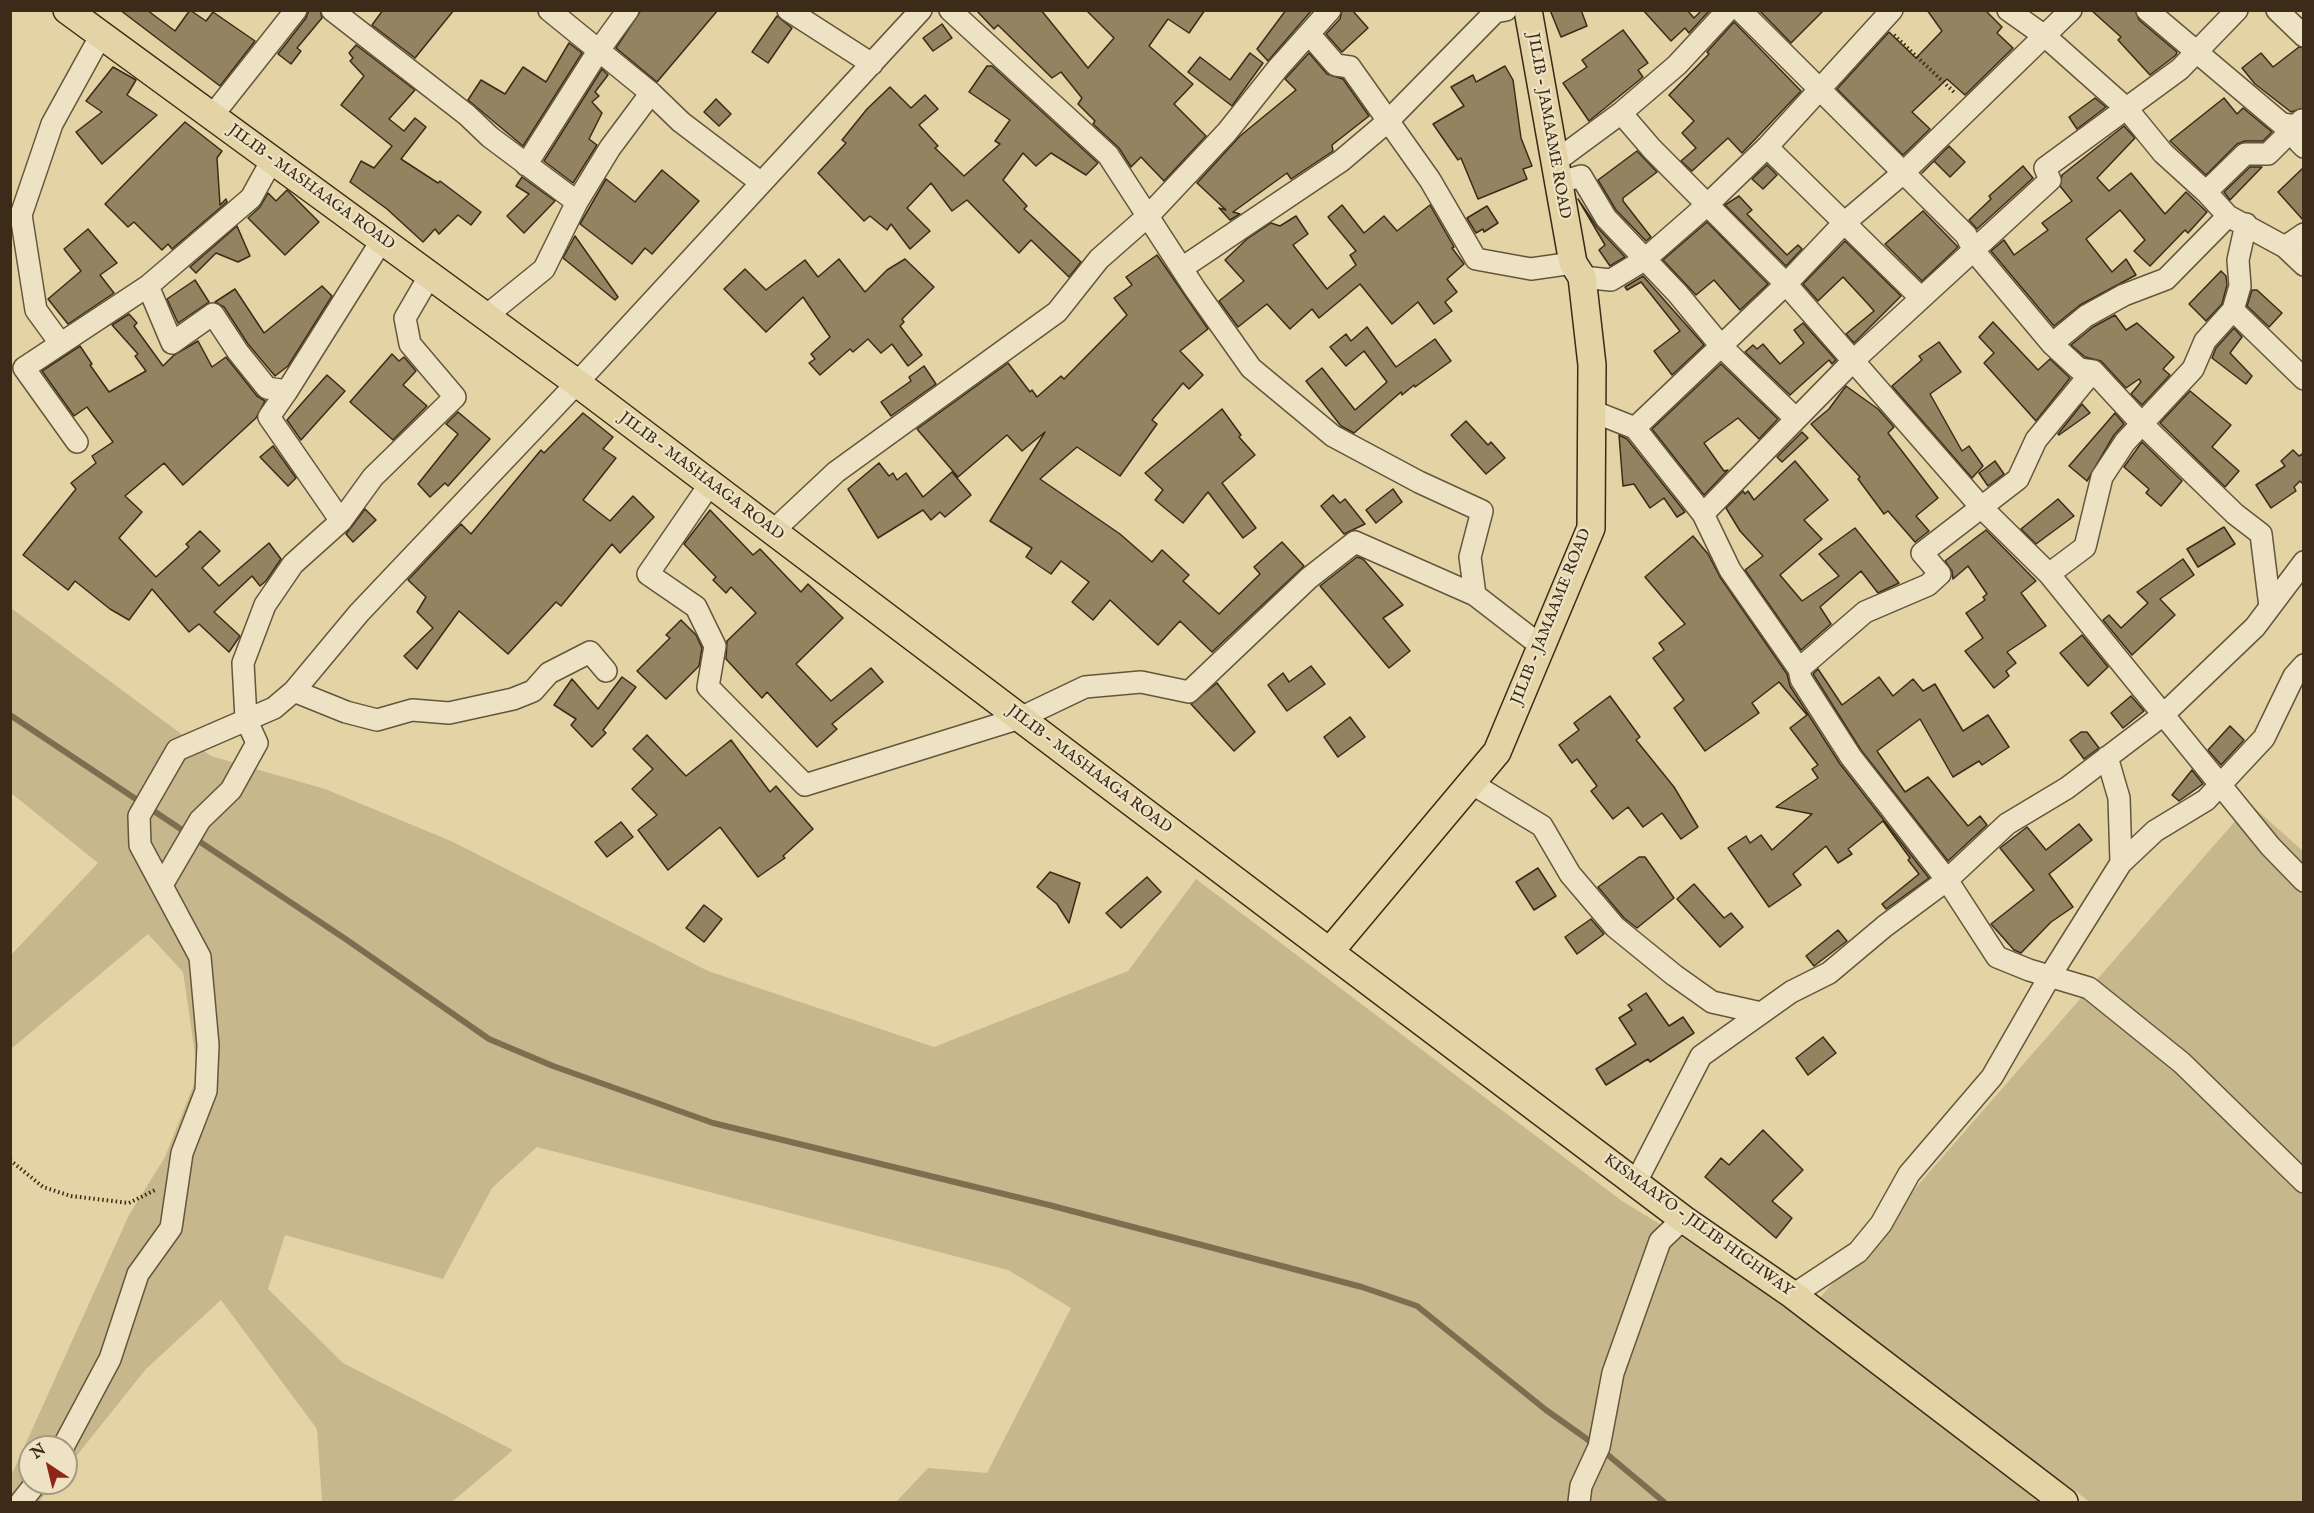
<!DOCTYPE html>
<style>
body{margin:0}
#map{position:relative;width:2314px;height:1513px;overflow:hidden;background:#e4d4a5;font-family:"IM FELL English",serif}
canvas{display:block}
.frame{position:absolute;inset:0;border:12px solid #3b2b18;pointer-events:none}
.north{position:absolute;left:18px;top:1435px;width:60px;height:60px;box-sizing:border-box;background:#ede3c4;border:2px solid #a6997f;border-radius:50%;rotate:325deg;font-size:16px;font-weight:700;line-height:24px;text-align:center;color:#3b2b18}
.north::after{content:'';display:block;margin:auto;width:21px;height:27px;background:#8f2418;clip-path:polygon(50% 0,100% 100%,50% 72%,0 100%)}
</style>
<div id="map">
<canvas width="2314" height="1513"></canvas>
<div class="frame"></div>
<div class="north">N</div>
</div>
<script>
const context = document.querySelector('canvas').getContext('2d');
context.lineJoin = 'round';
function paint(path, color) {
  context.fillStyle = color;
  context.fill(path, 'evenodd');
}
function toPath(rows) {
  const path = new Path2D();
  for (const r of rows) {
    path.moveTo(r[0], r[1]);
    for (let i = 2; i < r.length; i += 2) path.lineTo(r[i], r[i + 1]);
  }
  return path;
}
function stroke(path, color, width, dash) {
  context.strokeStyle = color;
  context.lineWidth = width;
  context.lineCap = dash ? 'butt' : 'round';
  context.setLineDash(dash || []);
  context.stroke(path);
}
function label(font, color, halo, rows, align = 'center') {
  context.font = font + ' "IM FELL English",serif';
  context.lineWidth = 4.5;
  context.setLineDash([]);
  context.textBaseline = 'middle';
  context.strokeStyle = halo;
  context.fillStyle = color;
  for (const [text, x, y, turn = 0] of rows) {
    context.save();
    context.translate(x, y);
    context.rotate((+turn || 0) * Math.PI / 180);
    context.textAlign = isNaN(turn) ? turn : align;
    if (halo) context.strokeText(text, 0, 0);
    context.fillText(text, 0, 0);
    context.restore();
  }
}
paint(toPath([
 [11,608,211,756,325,789,451,841,708,971,934,1047,1128,971,1196,879,1622,1201,1761,1286,2039,1502,896,1502,928,1468,987,1473,1071,1308,1008,1270,537,1147,492,1188,443,1279,285,1235,268,1289,343,1363,513,1450,452,1502,322,1502,317,1429,221,1300,146,1369,66,1469,66,1447,30,1447,30,1483,54,1483,39,1502,11,1502,11,1476,129,1215,165,1157,198,1074,183,972,148,934,11,1049,11,955,98,863,11,793],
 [2250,804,2303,851,2303,1502,2090,1502,1817,1301]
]), '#c7b78d');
stroke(toPath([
 [10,715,347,940,489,1039,553,1066,713,1123,1049,1205,1362,1287,1417,1306,1546,1410,1594,1444],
 [1602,1450,1664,1502]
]), '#7e6e50', 6);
const building = toPath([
 [120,10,147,10,175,31,190,10,206,21,213,12,255,41,220,86,120,10],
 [309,10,320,10,322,18,297,48,301,51,291,64,278,54,306,18,309,10],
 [383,10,454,10,415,58,372,25,383,10],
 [641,10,718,10,657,82,616,48,641,10],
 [976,10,1041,10,1088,68,1114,38,1086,10,1205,10,1189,33,1168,19,1149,46,1193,84,1174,104,1206,136,1164,181,1141,157,1131,167,1119,148,1093,124,1095,121,1078,104,1082,98,1061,72,1052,78,998,25,994,29,976,10],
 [1286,10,1312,10,1268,61,1257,49,1286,10],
 [1342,10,1352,10,1368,28,1342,52,1326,34,1340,19,1342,10],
 [1550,10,1581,10,1587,26,1561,37,1550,10],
 [1643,10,1687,10,1694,18,1702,10,1710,10,1689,33,1685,28,1671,41,1643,10],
 [1759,10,1824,10,1791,43,1759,10],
 [1927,10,1985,10,2002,27,1997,33,2013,48,1965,95,1947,79,1912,112,1930,129,1903,155,1837,89,1889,32,1916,58,1942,31,1927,10],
 [2091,10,2135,10,2139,20,2177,52,2176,55,2150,75,2118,40,2121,37,2091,10],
 [777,16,792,28,768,63,752,52,777,16],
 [1734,22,1801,91,1742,153,1728,138,1692,171,1681,161,1696,148,1682,133,1694,121,1669,95,1709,54,1707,52,1734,22],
 [942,24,952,38,933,51,923,38,942,24],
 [1623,30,1648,63,1638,70,1643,77,1589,121,1563,83,1587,67,1582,60,1623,30],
 [569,43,582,53,523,146,468,100,481,80,505,94,523,67,546,82,569,43],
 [356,45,415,90,389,119,404,131,415,118,426,127,401,159,438,183,440,181,481,212,471,225,458,215,439,234,435,229,423,242,387,209,350,182,361,161,374,168,392,146,341,105,364,76,350,61,353,58,349,53,356,45],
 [2299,47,2304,48,2304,108,2291,112,2255,84,2242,68,2261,53,2273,67,2299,47],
 [1250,53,1263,63,1232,106,1188,72,1200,57,1230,80,1250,53],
 [1309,53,1327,74,1343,79,1369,116,1332,145,1333,151,1291,179,1287,173,1233,212,1240,214,1230,220,1219,208,1226,210,1197,183,1240,136,1296,90,1285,79,1309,53],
 [987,66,992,66,1098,163,1086,175,1051,153,1036,166,1023,153,1003,180,1027,206,1024,209,1081,262,1069,277,1031,240,1019,253,967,200,952,211,931,183,907,208,930,231,910,249,891,224,887,230,870,216,864,221,818,173,846,143,842,140,867,109,890,87,911,108,925,95,938,109,919,125,938,146,935,148,964,176,1000,144,995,141,1010,120,969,92,987,66],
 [1505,66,1513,80,1521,138,1532,166,1523,169,1527,179,1478,199,1461,158,1458,160,1433,124,1464,106,1451,87,1473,75,1476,82,1505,66],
 [113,67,136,80,127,95,157,115,102,164,76,132,102,112,86,101,113,67],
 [602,69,608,75,595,92,599,96,592,102,602,113,589,139,597,145,573,183,544,161,602,69],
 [2095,98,2106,107,2077,129,2069,117,2095,98],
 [2224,98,2237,114,2243,108,2272,132,2263,141,2245,141,2237,144,2206,175,2170,141,2224,98],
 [716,99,731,114,719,126,704,112,716,99],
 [185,122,222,151,217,158,220,205,226,199,227,202,172,249,168,244,162,250,134,222,128,227,105,204,185,122],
 [2124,126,2135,138,2097,178,2109,191,2131,173,2165,214,2186,192,2207,212,2188,233,2185,230,2150,266,2134,251,2145,240,2120,210,2086,239,2112,272,2126,259,2136,275,2080,305,2054,326,1991,251,2004,240,2014,255,2048,230,2042,223,2072,201,2060,186,2062,175,2124,126],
 [1949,146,1965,162,1950,177,1934,161,1922,173,1949,146],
 [1637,151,1657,172,1623,198,1623,201,1651,237,1646,241,1616,210,1598,180,1637,151],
 [1767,165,1777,175,1763,189,1752,179,1767,165],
 [2023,166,2033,178,1977,229,1969,220,1991,199,1989,196,2023,166],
 [2250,167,2262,167,2230,200,2224,192,2250,167],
 [2304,167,2304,221,2278,192,2304,167],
 [662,170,699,201,652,254,645,248,632,264,580,224,606,179,635,202,662,170],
 [522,177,555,201,524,233,507,216,529,194,516,186,522,177],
 [287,190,319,222,285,255,248,218,260,207,268,193,276,201,287,190],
 [1739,196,1752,210,1747,214,1787,255,1798,245,1802,249,1786,266,1725,205,1739,196],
 [1578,199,1597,227,1625,257,1610,266,1599,250,1605,245,1578,199],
 [1342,205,1364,233,1384,216,1397,231,1430,205,1454,247,1452,248,1464,264,1447,279,1457,292,1445,302,1452,311,1434,324,1418,302,1392,324,1360,284,1319,318,1312,309,1290,329,1267,304,1238,327,1219,301,1244,281,1225,260,1247,239,1271,223,1280,226,1296,216,1308,234,1293,245,1327,289,1356,265,1350,255,1356,251,1328,217,1342,205],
 [1487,206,1498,223,1484,232,1483,229,1476,233,1467,218,1487,206],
 [1923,211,1958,247,1922,281,1885,244,1923,211],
 [1707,222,1768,284,1740,310,1714,280,1696,295,1663,260,1707,222],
 [237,226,250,256,238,262,216,253,196,273,190,267,237,226],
 [88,229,117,263,100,275,114,293,68,324,48,299,81,271,64,249,88,229],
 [575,236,618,297,615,300,563,258,575,236],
 [1845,241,1901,296,1854,343,1846,334,1874,311,1868,304,1843,277,1818,301,1803,284,1845,241],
 [1157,255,1208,329,1180,351,1203,375,1189,389,1183,383,1152,420,1157,424,1120,476,1077,447,1040,479,1120,534,1152,562,1162,550,1189,575,1183,581,1219,614,1260,574,1254,567,1282,542,1304,566,1212,652,1180,621,1158,645,1110,600,1093,620,1072,602,1089,582,1061,561,1051,574,1026,557,1032,548,990,521,1045,432,1022,451,1007,435,958,477,917,429,1008,363,1030,392,1032,390,1037,397,1061,376,1064,379,1127,315,1114,298,1132,285,1126,277,1157,255],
 [839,259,865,292,887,270,905,259,934,287,902,319,904,322,900,326,922,355,908,366,892,344,881,353,868,339,853,352,850,349,820,375,809,363,815,359,811,354,830,337,803,297,766,332,724,289,745,269,766,290,805,260,818,277,839,259],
 [2221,271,2226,276,2227,285,2222,304,2206,321,2189,304,2221,271],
 [1643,276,1704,345,1672,375,1654,351,1680,331,1641,282,1627,290,1625,287,1643,276],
 [195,280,209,302,178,323,167,299,195,280],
 [322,286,332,296,288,366,275,376,248,344,224,307,215,302,235,289,264,333,322,286],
 [2252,290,2257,290,2282,313,2269,327,2247,306,2252,290],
 [129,314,137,323,134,326,163,366,174,355,198,341,212,367,226,357,257,396,265,401,256,418,183,485,164,463,125,496,142,512,119,538,156,577,189,547,186,544,200,531,220,551,202,568,219,586,269,543,281,559,266,581,260,586,252,576,214,612,240,636,229,652,199,624,189,632,152,589,129,620,110,609,75,581,68,590,23,555,76,489,71,483,96,463,92,456,113,442,87,407,74,416,42,371,80,346,92,364,90,365,109,392,146,371,135,356,138,354,112,325,129,314],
 [2115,315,2126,330,2137,323,2174,357,2163,369,2170,375,2142,405,2131,394,2141,382,2139,379,2126,388,2101,361,2085,357,2071,345,2093,327,2115,315],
 [1993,322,2038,370,2050,359,2070,378,2036,421,1984,363,1994,353,1979,337,1993,322],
 [1803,323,1836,360,1832,364,1829,360,1790,395,1745,352,1753,345,1757,349,1763,344,1780,364,1804,343,1794,330,1803,323],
 [1367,327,1396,367,1435,339,1451,361,1415,387,1414,385,1402,395,1401,392,1354,433,1341,426,1306,381,1322,368,1355,410,1387,382,1364,351,1346,366,1330,347,1346,334,1351,341,1367,327],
 [2234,328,2242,337,2230,353,2252,376,2246,384,2212,358,2216,348,2234,328],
 [1939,342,1961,372,1930,394,1962,451,1969,446,1983,466,1972,478,1892,386,1922,360,1919,356,1939,342],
 [392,354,399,361,404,357,416,371,403,385,427,406,393,440,350,402,392,354],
 [1721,364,1778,419,1759,439,1738,418,1704,443,1724,471,1728,470,1704,495,1652,429,1721,364],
 [924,366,936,384,891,416,881,402,911,381,909,377,924,366],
 [327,375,345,391,301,440,287,420,327,375],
 [1846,386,1878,409,1894,427,1888,433,1938,498,1916,516,1929,531,1915,542,1888,511,1884,514,1858,479,1860,477,1811,424,1829,409,1846,386],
 [2190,391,2231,425,2212,447,2239,471,2225,487,2160,423,2190,391],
 [2082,404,2090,413,2059,435,2058,434,2082,404],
 [1222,409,1241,435,1239,437,1255,455,1222,483,1256,528,1243,538,1208,492,1183,523,1155,500,1163,490,1145,473,1222,409],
 [458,412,490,439,448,486,445,483,430,497,418,484,458,434,446,424,458,412],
 [583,413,613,437,603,449,616,458,583,500,610,521,633,496,654,517,620,553,612,544,561,606,556,602,508,654,459,611,417,669,404,656,433,628,417,612,426,597,408,580,461,524,471,534,541,450,544,453,583,413],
 [2115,413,2124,424,2114,435,2087,481,2069,466,2115,413],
 [1466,421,1488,445,1491,442,1505,458,1486,474,1451,435,1466,421],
 [1802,432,1808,438,1782,462,1777,457,1802,432],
 [1619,435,1627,439,1685,512,1677,517,1664,498,1650,508,1634,484,1623,486,1619,435],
 [2142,442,2182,481,2161,506,2146,493,2149,489,2124,467,2142,442],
 [273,446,296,478,288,486,260,457,273,446],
 [2293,450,2299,456,2304,453,2304,485,2300,481,2294,487,2296,491,2271,508,2256,485,2285,466,2281,461,2293,450],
 [1795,461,1828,500,1804,520,1822,539,1780,575,1802,601,1839,576,1819,554,1855,528,1899,583,1878,593,1861,571,1820,607,1831,624,1801,650,1745,570,1763,556,1740,531,1726,508,1743,491,1745,494,1748,491,1754,500,1795,461],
 [1995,461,2004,474,1988,486,1979,473,1995,461],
 [879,463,889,476,893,473,897,480,906,473,923,497,952,472,971,495,945,517,940,512,931,520,923,510,878,538,848,489,879,463],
 [1393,489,1402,502,1376,523,1366,510,1393,489],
 [1333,495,1340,503,1345,499,1365,524,1344,534,1321,506,1333,495],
 [2058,499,2074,516,2036,544,2021,529,2058,499],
 [365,509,376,520,353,542,346,534,365,509],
 [710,510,753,555,760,549,801,592,808,584,843,618,796,664,831,701,871,668,883,682,832,724,837,729,817,747,767,692,762,698,726,659,727,641,756,613,731,587,726,593,713,580,716,577,684,544,710,510],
 [2224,527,2235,544,2198,567,2187,549,2224,527],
 [1986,530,2036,581,2021,593,2046,626,2007,652,2016,663,2006,671,2009,676,1994,688,1965,651,1983,638,1966,613,1985,600,1983,597,1987,594,1968,566,1953,579,1952,571,1945,561,1986,530],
 [1693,536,1708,554,1720,577,1787,674,1790,686,1840,764,1929,878,1886,909,1882,904,1919,874,1908,860,1910,858,1883,821,1848,849,1852,854,1838,863,1826,846,1793,874,1801,885,1769,907,1728,848,1746,836,1750,843,1761,835,1772,850,1812,814,1776,807,1818,778,1812,769,1818,765,1790,728,1807,715,1779,682,1752,703,1759,713,1705,751,1674,708,1684,700,1653,658,1664,650,1659,643,1685,624,1645,577,1693,536],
 [1357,557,1363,559,1403,605,1383,618,1410,651,1389,668,1320,586,1357,557],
 [2183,559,2194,575,2160,599,2175,615,2132,655,2103,620,2109,615,2121,628,2148,603,2137,592,2183,559],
 [681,620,696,635,702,648,699,666,666,699,637,671,670,638,666,635,681,620],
 [2082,635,2108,667,2088,686,2060,653,2082,635],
 [1311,666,1325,684,1287,711,1268,685,1283,673,1289,682,1311,666],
 [1818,669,1842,705,1879,677,1893,696,1913,679,1923,691,1935,684,1963,731,1988,715,2009,747,1982,765,1979,761,1953,777,1920,719,1877,751,1905,792,1928,777,1968,826,1980,816,1987,825,1948,861,1861,750,1813,674,1818,669],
 [622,677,636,687,603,730,606,733,592,747,571,725,576,719,554,705,572,679,598,709,622,677],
 [1217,683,1255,732,1234,751,1191,704,1217,683],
 [1610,696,1640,737,1636,740,1674,787,1698,827,1681,839,1662,813,1643,827,1628,807,1613,819,1591,791,1597,786,1577,759,1572,763,1559,745,1579,730,1574,723,1610,696],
 [2131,696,2144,711,2123,728,2111,713,2131,696],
 [1350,717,1365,737,1338,757,1324,737,1350,717],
 [2230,726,2244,740,2221,765,2208,750,2230,726],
 [2081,732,2087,732,2099,748,2084,759,2070,740,2081,732],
 [647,735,686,776,731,740,770,792,776,786,813,829,783,856,785,858,758,877,720,827,668,870,638,830,657,815,632,789,653,769,633,749,647,735],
 [2192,770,2203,784,2179,801,2172,795,2192,770],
 [621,822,633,837,607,857,595,842,621,822],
 [2079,824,2092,840,2049,874,2073,907,2051,922,2021,953,2014,950,1991,924,2034,890,2000,848,2027,827,2046,850,2079,824],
 [1639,857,1645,857,1674,898,1637,928,1624,918,1598,887,1639,857],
 [1538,868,1556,896,1534,910,1516,882,1538,868],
 [1050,872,1080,883,1069,923,1057,904,1037,887,1050,872],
 [1147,877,1161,892,1121,928,1106,913,1147,877],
 [1694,884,1724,918,1731,913,1743,927,1720,947,1677,899,1694,884],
 [704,905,722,919,704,942,686,928,704,905],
 [1591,919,1604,934,1577,954,1565,937,1591,919],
 [1838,930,1847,941,1814,966,1806,956,1838,930],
 [1646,993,1669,1026,1683,1017,1694,1033,1650,1062,1648,1059,1606,1085,1596,1069,1636,1044,1619,1018,1632,1010,1628,1005,1646,993],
 [1823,1037,1836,1053,1808,1075,1796,1058,1823,1037],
 [1763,1130,1803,1170,1772,1201,1792,1218,1776,1238,1705,1177,1721,1158,1729,1165,1763,1130]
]);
paint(building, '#938361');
stroke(building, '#3b2b18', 1.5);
const minor = toPath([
 [332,10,467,115,490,137,577,202],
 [549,10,651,93,681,122,760,182],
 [788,10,872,64],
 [950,10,1108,155,1195,289,1251,368,1333,436,1419,482,1482,511,1470,557,1475,595,1541,646],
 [1740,10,1966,235,1974,251,2052,344,2079,369,2093,371,2142,424,2235,514,2261,534,2270,607],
 [2008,10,2046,37,2127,109,2163,153,2206,192,2228,216,2285,247,2304,265],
 [2147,10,2282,124,2296,126,2299,142,2304,147],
 [2277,10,2304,36],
 [1309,34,1336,65,1350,67,1430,180,1476,259,1531,269,1573,263],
 [1621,113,1652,149,1786,284,1981,507,2049,574,2270,846,2304,881],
 [212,116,296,10],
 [1767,147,1921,298],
 [1556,161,1621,113,1677,65,1728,10],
 [526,165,599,50,628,10],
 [1557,183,1581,176,1606,218,1678,294,1721,346,1795,418],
 [2206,192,2245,154,2268,154,2302,120],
 [2285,247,2304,234],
 [1182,268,1341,161,1387,122,1495,12,1506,10],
 [1582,277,1611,280,1644,260,1707,205,1767,147,1892,10],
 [148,286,172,343,213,314,238,352,267,388,287,391,269,417,341,521],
 [2233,310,2304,379],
 [486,316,544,269,577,202,610,148,651,93],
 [60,343,36,310,21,215,52,124,101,35],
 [2052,344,2086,316,2124,295,2166,279,2228,216],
 [287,391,382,240],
 [1592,411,1635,428,1703,514,1730,570,1799,669,1801,679,1851,757,1947,880,1997,957,2029,970,2089,988,2182,1063,2304,1182],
 [1635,428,1786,284,1843,224,1903,173,2071,10],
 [77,442,24,368,148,286,251,198,272,160],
 [710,484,648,574,696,607,715,646,708,687,805,785,1020,718,1085,687,1141,682,1189,692,1309,578,1355,542,1475,595],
 [1703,514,1854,360,2050,180,2045,168,2180,69,2237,10],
 [772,532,836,472,1057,312,1099,259,1149,215,1227,132,1278,68,1330,10],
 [2049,574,2085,547,2102,477,2125,442,2193,369,2205,341,2233,310,2240,286,2238,260,2246,224],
 [1799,669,1865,612,1928,585,1940,574,1922,553,2018,479,2036,440,2093,371],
 [294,691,346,712,377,720,412,710,449,713,513,699,533,691,549,673,590,652,606,671],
 [2107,757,2119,798,2121,863],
 [1471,783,1542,826,1570,874,1615,927,1674,975,1712,1002,1761,1013],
 [162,885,200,820,231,790,257,743,246,719,243,663,265,605,293,564,341,521,373,477,455,397,410,344,405,318,430,275],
 [1636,1182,1701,1056,1791,992,1829,973,1885,926,1947,880,2007,824,2067,788,2163,715,2255,627,2304,562],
 [1793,1295,1858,1252,1881,1224,1909,1174,1992,1077,2050,976,2121,863,2155,831,2206,800,2264,738,2294,676,2304,665],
 [63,1447,110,1359,138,1274,171,1228,182,1153,206,1091,208,1045,200,957,140,845,139,816,177,750,274,708,294,691,359,613,577,383,921,10],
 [21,1502,36,1483],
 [1579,1502,1581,1486,1599,1447,1613,1373,1660,1241,1683,1219]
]);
const major = toPath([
 [67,10,577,383,1683,1219,1793,1295,2064,1502],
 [1331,950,1497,752,1591,528,1592,365,1582,277,1573,263,1528,10]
]);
stroke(minor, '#65553b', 24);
stroke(major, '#3b2b18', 30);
stroke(toPath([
 [1894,35,1956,94],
 [10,1160,43,1187,71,1196,129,1203,157,1189]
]), '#3b2b18', 4, [1.5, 3]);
stroke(minor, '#ede3c4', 21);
stroke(major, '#e4d4a5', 27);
label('16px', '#3b2b18', '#ede3c4', [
 ["JILIB - JAMAAME ROAD",1548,126,80],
 ["JILIB - MASHAAGA ROAD",311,188,36],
 ["JILIB - MASHAAGA ROAD",701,477,37],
 ["JILIB - JAMAAME ROAD",1552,617,-68],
 ["JILIB - MASHAAGA ROAD",1089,770,37],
 ["KISMAAYO - JILIB HIGHWAY",1698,1226,36]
]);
</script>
